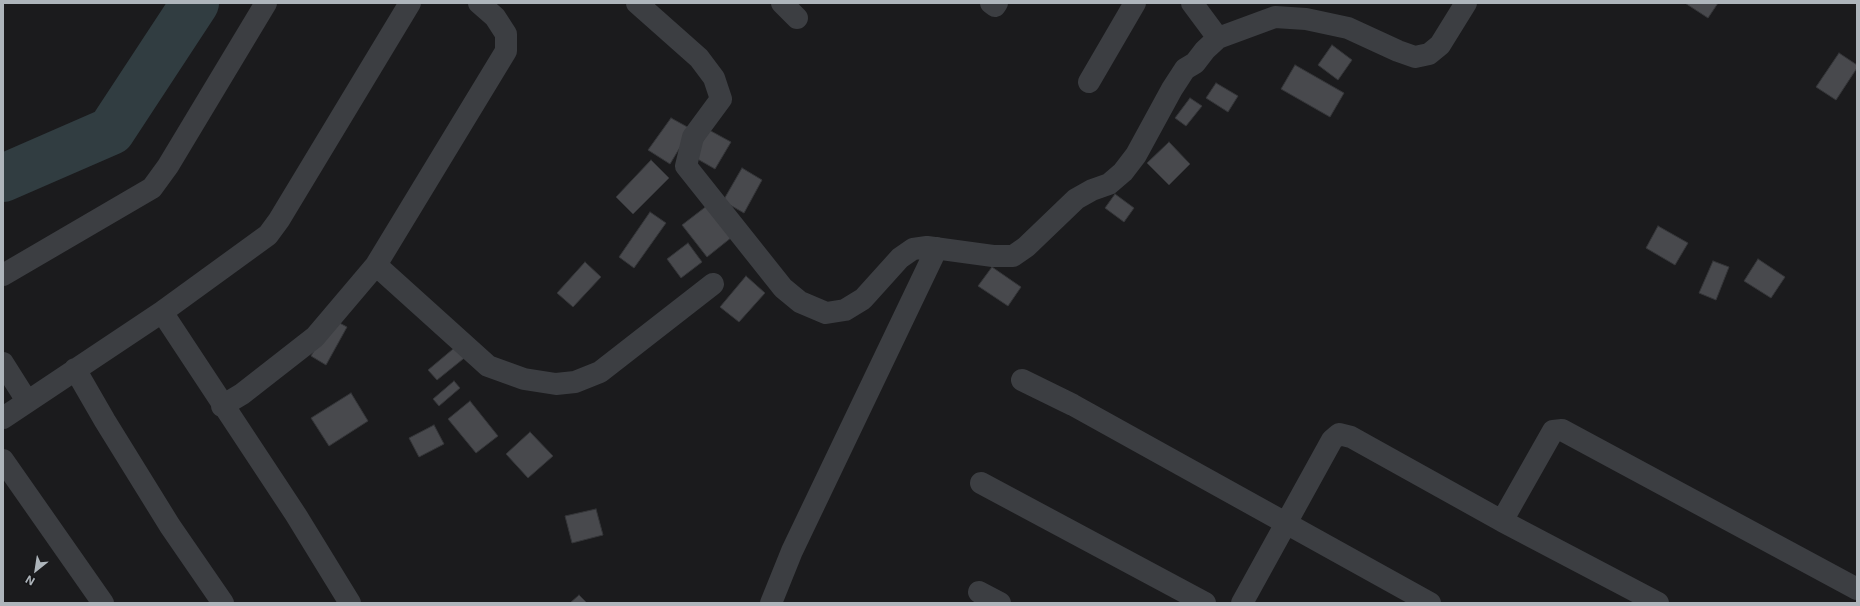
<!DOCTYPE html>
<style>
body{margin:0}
#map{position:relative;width:1860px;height:606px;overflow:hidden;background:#1b1b1d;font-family:Inter,sans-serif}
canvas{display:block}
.frame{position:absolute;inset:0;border:4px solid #aeb5bb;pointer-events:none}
.north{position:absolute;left:16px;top:550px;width:40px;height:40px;-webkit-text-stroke:3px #161618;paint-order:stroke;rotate:210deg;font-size:11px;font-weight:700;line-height:16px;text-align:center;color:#aeb5bb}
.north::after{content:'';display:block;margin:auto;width:14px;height:18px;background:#aeb5bb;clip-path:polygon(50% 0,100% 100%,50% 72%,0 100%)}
</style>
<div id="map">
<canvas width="1860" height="606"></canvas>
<div class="frame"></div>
<div class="north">N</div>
</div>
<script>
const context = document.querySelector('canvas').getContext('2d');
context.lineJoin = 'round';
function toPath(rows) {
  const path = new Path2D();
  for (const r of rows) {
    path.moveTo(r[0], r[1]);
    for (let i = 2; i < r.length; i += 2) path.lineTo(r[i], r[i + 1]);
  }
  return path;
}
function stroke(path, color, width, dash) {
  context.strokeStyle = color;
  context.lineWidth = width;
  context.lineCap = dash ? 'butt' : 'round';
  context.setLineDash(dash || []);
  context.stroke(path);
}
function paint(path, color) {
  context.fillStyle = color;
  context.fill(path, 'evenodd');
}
stroke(toPath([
 [3,178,111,131,195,3]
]), '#313d41', 48);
const building = toPath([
 [1685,3,1718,3,1708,18,1685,3],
 [1332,45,1352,60,1338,80,1318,65,1332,45],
 [1839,53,1857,65,1857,68,1836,100,1816,87,1839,53],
 [1295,65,1344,93,1330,117,1281,89,1295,65],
 [1216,83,1238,96,1228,112,1206,98,1216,83],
 [1190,98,1202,106,1186,126,1175,118,1190,98],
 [671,118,691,129,670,164,648,150,671,118],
 [709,130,731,142,715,169,694,157,709,130],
 [1169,142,1190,164,1169,185,1147,163,1169,142],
 [651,160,669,178,633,214,616,197,651,160],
 [742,168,762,180,744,213,723,201,742,168],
 [1115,194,1134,208,1124,222,1105,208,1115,194],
 [708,205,732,237,707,257,682,225,708,205],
 [650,212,666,223,634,268,619,257,650,212],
 [1658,226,1688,243,1675,265,1646,248,1658,226],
 [688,243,702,262,681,278,667,259,688,243],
 [1758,259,1785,277,1771,298,1744,281,1758,259],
 [1713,261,1729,267,1716,300,1699,293,1713,261],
 [585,262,601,277,573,307,557,293,585,262],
 [992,267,1021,287,1008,306,978,286,992,267],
 [746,276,765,293,739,322,720,307,746,276],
 [332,319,347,327,326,365,311,356,332,319],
 [459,344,468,355,437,380,428,370,459,344],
 [454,381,460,388,439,406,433,399,454,381],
 [351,393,368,421,329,446,311,418,351,393],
 [470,401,498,436,476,453,448,419,470,401],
 [434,425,444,444,419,457,409,438,434,425],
 [530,432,553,456,528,478,506,454,530,432],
 [596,509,603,535,572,543,565,516,596,509],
 [579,595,587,603,570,603,579,595]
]);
paint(building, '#48494d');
stroke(building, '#353639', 1);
stroke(toPath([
 [637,3,699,58,714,78,721,99,693,137,686,166,783,288,800,302,826,313,845,310,863,299,900,258,913,249,927,247,993,256,1013,256,1026,247,1076,199,1092,190,1109,184,1123,172,1136,155,1172,89,1185,69,1195,63,1205,50,1218,38,1275,17,1306,19,1348,28,1398,51,1415,57,1429,54,1440,45,1466,3],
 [782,3,797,18],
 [991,3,995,6,997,3],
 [1192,3,1218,38],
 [1089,82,1135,3],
 [376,265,488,366,524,379,556,384,575,382,600,372,713,284],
 [3,275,152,188,168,166,266,3],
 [162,312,296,515,350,603],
 [3,363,27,401],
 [75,369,105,421,170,526,223,603],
 [1022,380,1073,405,1430,603],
 [222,406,242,394,315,337,376,265,506,51,506,34,495,17,479,3],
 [3,418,162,312,268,235,279,220,410,3],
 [3,460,103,603],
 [981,483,1205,603],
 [1502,521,1553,431,1562,430,1857,589],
 [979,592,1000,603],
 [771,603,792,551,937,248],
 [1242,603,1332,440,1339,434,1351,437,1502,521,1658,603]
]), '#3c3e42', 22);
</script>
